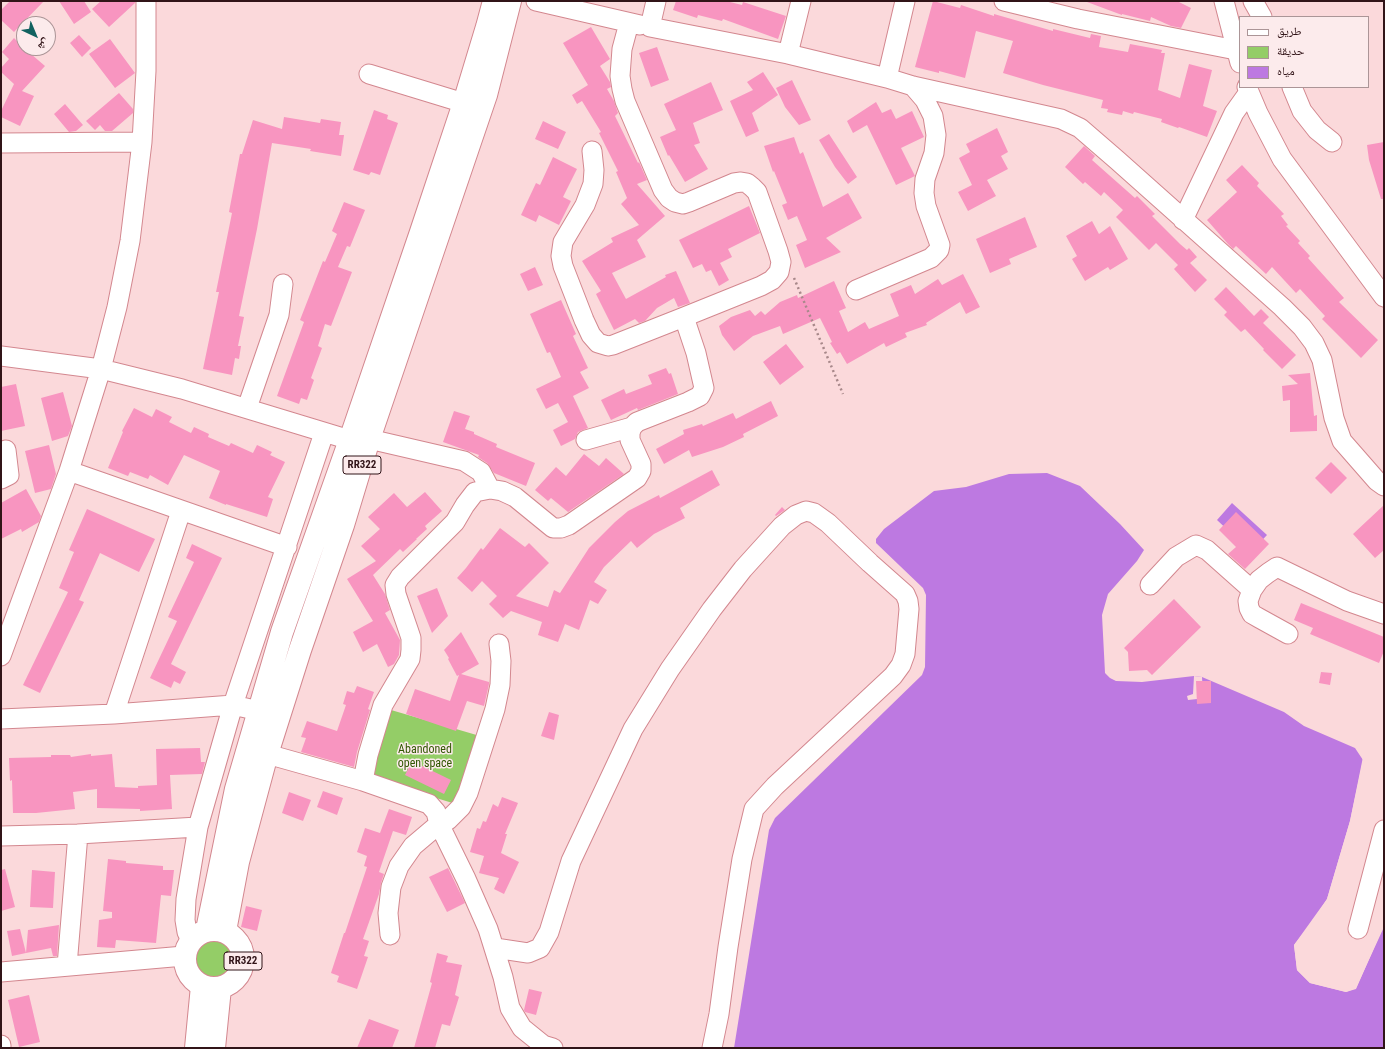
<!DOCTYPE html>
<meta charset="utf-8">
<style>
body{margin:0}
#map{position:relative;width:1385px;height:1049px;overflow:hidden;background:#fbd9db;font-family:"Roboto Condensed","Noto Naskh Arabic",sans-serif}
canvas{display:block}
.frame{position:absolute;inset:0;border:2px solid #311418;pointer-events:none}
.legend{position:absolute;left:1239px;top:16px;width:130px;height:72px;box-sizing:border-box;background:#fcebec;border:1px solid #ab9597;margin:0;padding:5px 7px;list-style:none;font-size:12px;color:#311418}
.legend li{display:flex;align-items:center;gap:8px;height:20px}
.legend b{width:20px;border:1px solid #ab9597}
.north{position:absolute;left:16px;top:16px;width:40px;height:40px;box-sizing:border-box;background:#fcebec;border:1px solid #ab9597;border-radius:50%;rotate:136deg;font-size:11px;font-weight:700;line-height:16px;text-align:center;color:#311418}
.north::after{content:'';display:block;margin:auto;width:14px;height:18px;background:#116260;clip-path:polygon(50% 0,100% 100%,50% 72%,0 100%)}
</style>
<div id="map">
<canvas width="1385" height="1049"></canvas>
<div class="frame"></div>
<ul class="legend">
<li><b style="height:5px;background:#fff"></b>طريق</li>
<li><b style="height:11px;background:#94cd67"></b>حديقة</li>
<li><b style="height:11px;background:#bd79e1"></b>مياه</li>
</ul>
<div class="north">ش</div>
</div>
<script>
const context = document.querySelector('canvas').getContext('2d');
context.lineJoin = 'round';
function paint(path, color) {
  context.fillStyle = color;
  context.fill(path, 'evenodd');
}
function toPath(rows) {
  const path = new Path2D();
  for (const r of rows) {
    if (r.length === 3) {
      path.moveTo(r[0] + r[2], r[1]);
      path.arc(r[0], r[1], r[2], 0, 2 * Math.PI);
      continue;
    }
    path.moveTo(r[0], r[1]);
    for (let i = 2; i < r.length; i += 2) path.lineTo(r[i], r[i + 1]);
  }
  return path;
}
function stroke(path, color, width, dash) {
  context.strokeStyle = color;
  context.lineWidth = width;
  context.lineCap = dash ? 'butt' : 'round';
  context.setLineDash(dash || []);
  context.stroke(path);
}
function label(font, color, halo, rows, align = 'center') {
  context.font = font + ' "Roboto Condensed",sans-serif';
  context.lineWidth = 3;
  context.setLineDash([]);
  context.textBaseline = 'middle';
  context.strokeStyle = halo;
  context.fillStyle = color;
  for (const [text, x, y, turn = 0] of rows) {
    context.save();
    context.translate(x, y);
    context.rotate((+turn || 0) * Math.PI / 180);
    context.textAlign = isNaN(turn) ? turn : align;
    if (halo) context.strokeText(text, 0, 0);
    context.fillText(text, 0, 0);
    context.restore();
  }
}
paint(toPath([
 [391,710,480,736,459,805,371,778],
 [214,957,20]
]), '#94cd67');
paint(toPath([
 [1047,473,1080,486,1120,524,1144,550,1137,561,1108,594,1102,615,1105,673,1110,678,1116,681,1142,682,1194,676,1202,677,1284,712,1304,726,1355,748,1363,760,1350,821,1327,899,1294,945,1297,970,1310,983,1346,992,1356,988,1384,927,1384,1048,734,1048,769,830,775,818,922,675,925,667,926,595,923,588,876,543,876,539,884,529,934,491,966,487,1009,474],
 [1232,503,1267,535,1251,552,1217,520]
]), '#bd79e1');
paint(toPath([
 [1194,676,1202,677,1203,694,1207,698,1188,700,1187,696,1193,694],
 [1363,757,1364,760,1352,821,1329,900,1314,922,1296,945,1299,969,1311,981,1346,990,1354,987,1382,926,1384,925,1356,989,1346,992,1310,983,1297,970,1294,945,1313,921,1327,899,1350,821]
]), '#fbd9db');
paint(toPath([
 [10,1,44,1,14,32,1,20,1,10],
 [59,1,84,1,91,12,74,24],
 [101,1,135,1,135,3,109,27,92,9],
 [676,1,726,1,742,5,743,2,786,16,778,39,723,19,722,21,698,15,697,18,673,10],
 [933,1,960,8,961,5,994,16,994,14,1053,31,1053,29,1090,38,1091,34,1101,36,1099,47,1128,52,1130,44,1162,50,1161,53,1165,53,1158,90,1180,98,1189,64,1212,70,1203,106,1217,111,1207,137,1179,127,1178,128,1161,122,1162,119,1134,112,1133,114,1123,111,1122,115,1107,112,1108,109,1101,108,1103,100,1043,85,1003,73,1013,41,976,31,965,78,939,71,939,73,915,67],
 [1087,1,1177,1,1191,8,1181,28,1171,26,1151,17,1150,21,1122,14,1122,15,1087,2],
 [591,27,610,59,600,66,610,82,611,87,607,89,614,101,618,113,615,116,638,163,639,162,647,180,637,184,665,216,637,240,646,257,612,273,626,299,666,277,665,275,676,271,690,303,678,307,674,298,657,308,645,321,639,323,635,319,614,330,596,294,601,291,582,261,613,242,611,238,639,225,621,204,627,198,616,172,618,171,599,133,601,132,582,101,577,104,572,95,588,85,563,43],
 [79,35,91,48,82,57,70,43],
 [14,38,24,48,45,66,22,91,34,96,20,126,1,117,1,111,14,84,1,72,1,68,9,59,2,52],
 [110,39,135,73,115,88,89,54],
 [657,47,669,80,651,87,639,53],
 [763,72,778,95,752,113,759,131,746,137,730,101,753,90,747,82],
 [792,80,811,120,799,125,785,107,776,88],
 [711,82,723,110,693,123,700,143,694,145,708,169,685,182,669,155,668,156,660,137,676,130,664,104],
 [119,93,133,109,133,113,112,131,105,131,100,125,95,130,86,121],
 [876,102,882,113,891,109,896,119,912,111,924,137,901,148,915,176,896,185,867,125,853,133,847,121],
 [65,104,83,125,76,131,69,132,54,114],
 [374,110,388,115,387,119,398,123,380,175,371,172,369,175,353,170],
 [284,117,320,123,321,119,341,122,339,135,344,135,341,156,310,151,311,149,272,143,257,229,239,316,244,317,238,346,241,346,239,359,235,358,232,375,203,369,219,292,216,292,232,213,229,212,240,154,242,154,253,120,282,129],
 [543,121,566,132,558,149,535,139],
 [997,128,1008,152,1001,156,1008,169,987,180,996,196,968,211,958,192,972,185,959,158,970,152,966,144],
 [829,134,857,177,848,184,835,167,819,140],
 [794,137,800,154,803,152,823,207,848,193,862,218,826,238,841,252,805,268,796,245,807,240,797,216,788,220,782,205,787,203,774,171,773,172,764,146],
 [1384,142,1384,199,1381,199,1369,160,1367,145],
 [1084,146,1095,156,1092,160,1135,198,1137,196,1155,214,1152,216,1180,244,1187,250,1189,248,1197,257,1190,263,1207,280,1195,292,1174,269,1178,265,1156,243,1149,250,1116,217,1123,210,1104,192,1101,196,1085,182,1083,184,1065,167],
 [553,157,577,169,563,197,571,201,559,225,539,215,536,222,521,215,536,183,540,185],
 [1242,165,1259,183,1257,186,1284,214,1281,216,1288,225,1286,226,1300,241,1298,243,1310,256,1308,258,1344,298,1339,302,1378,340,1361,358,1322,319,1325,316,1300,289,1296,293,1272,267,1266,274,1236,246,1233,249,1228,244,1207,220,1237,192,1226,180],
 [344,202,365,210,350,247,347,246,338,267,352,272,331,326,325,324,318,346,322,348,311,378,314,380,307,400,301,398,299,404,277,396,304,322,300,320,323,261,325,262,337,234,332,231],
 [749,206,760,233,728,249,732,257,720,263,729,280,719,286,711,270,706,272,702,264,693,268,679,240],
 [1025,217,1037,247,1009,259,1011,264,990,273,976,239],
 [1092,221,1099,234,1110,226,1128,259,1110,270,1108,267,1085,281,1072,259,1077,256,1066,236],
 [535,267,543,285,528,291,520,274],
 [963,274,980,307,966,314,960,302,926,323,927,325,905,333,907,337,886,347,884,343,847,364,840,352,837,354,830,343,832,342,820,318,783,334,780,326,753,336,734,351,722,335,719,326,731,317,750,310,755,316,761,311,765,315,780,302,797,295,798,298,834,281,846,308,839,311,848,332,865,322,869,329,899,316,890,294,911,285,915,294,938,279,942,285],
 [1226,287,1254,316,1261,309,1269,317,1263,323,1296,355,1282,369,1263,350,1264,349,1245,329,1241,332,1224,315,1227,312,1214,299],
 [561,300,576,334,573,336,588,368,580,372,589,388,573,396,588,428,578,432,575,439,561,446,553,430,568,422,558,403,546,409,536,389,561,377,550,352,547,353,530,314],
 [786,344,804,367,780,385,763,362],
 [666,368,669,374,671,373,678,394,638,410,637,408,611,420,601,400,624,389,626,394,652,384,648,375],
 [1310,373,1314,416,1317,415,1317,431,1290,432,1290,400,1283,401,1282,386,1298,384,1288,375],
 [16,384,25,426,1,431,1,387],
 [63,392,72,426,68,436,52,441,41,398],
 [771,401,778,416,743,434,744,437,723,447,692,457,689,450,664,464,656,449,684,434,683,430,702,424,703,426,733,413,736,419],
 [134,408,152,417,156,409,172,417,169,422,191,433,194,427,209,434,208,437,229,446,231,443,253,453,257,445,272,452,270,455,285,462,268,497,273,499,267,517,226,504,226,505,209,498,220,471,184,455,168,485,150,475,148,479,130,472,128,476,108,468,123,432,122,431],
 [454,411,470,416,465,429,474,432,474,434,497,444,496,447,535,463,526,486,494,473,487,463,478,457,479,455,443,442],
 [49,445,56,474,51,489,35,493,25,451],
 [584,454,599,466,606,458,624,474,568,512,551,498,548,501,535,490,556,467,566,476],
 [1331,462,1347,478,1331,494,1315,478],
 [712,470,720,485,680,508,685,518,654,534,637,548,631,541,604,567,594,582,607,590,598,604,590,600,579,630,565,624,558,642,538,635,542,622,511,611,503,618,489,604,497,596,482,581,472,592,457,578,466,568,481,548,483,550,500,528,525,547,529,543,549,563,516,596,548,607,554,590,560,593,589,548,615,522,628,511,659,495,660,498],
 [26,489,41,516,39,522,22,532,21,529,1,539,1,503],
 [425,492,442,511,425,526,427,529,417,538,416,538,417,539,403,552,400,549,373,575,385,594,390,610,385,613,400,640,399,655,394,664,388,667,377,644,363,652,353,632,373,621,347,579,376,561,361,546,380,529,368,517,394,493,407,507],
 [1384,505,1384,550,1375,558,1353,534],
 [782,507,785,510,776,516,775,515],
 [87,509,155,539,139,572,100,553,79,600,84,602,40,693,23,685,68,592,59,588,74,552,69,550],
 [1236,512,1269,544,1245,569,1228,554,1236,547,1219,530],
 [192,544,222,558,171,664,186,672,180,684,174,681,171,688,150,678,177,621,168,617,194,562,186,558],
 [437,588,448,616,432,633,417,596],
 [1174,599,1201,627,1152,675,1147,670,1129,671,1128,652,1124,648],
 [1301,603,1384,637,1384,651,1379,663,1310,634,1313,628,1294,620],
 [461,632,479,664,461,674,489,682,489,684,484,706,467,701,456,731,406,714,415,689,450,701,459,675,457,676,448,659,449,658,444,650],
 [1321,672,1332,673,1330,685,1319,683],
 [1196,681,1211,681,1211,703,1197,704],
 [357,686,374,692,368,709,370,710,357,752,354,767,301,752,306,738,301,737,307,721,337,731,346,705,343,704,347,691,354,693],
 [549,712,559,715,554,740,541,736],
 [200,748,201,762,205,762,202,774,170,775,172,809,140,811,140,809,97,808,97,789,73,792,75,809,36,813,13,813,12,780,10,781,9,758,51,757,51,755,70,755,71,757,91,754,91,756,112,754,115,787,138,788,138,786,157,785,156,749],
 [412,761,451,780,444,794,405,775],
 [323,791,343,798,337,815,317,807],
 [289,792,311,800,303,821,282,813],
 [502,797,518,803,505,834,507,834,501,853,519,862,504,894,494,889,499,878,479,873,484,856,470,852,477,828,480,829,483,821,486,822,493,804,498,807],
 [389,809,412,817,406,835,393,831,379,872,384,874,381,883,379,894,363,939,369,941,364,956,368,957,357,989,337,982,339,976,331,973,344,933,345,933,367,867,364,866,367,856,357,852,365,828,380,833],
 [108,859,126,861,126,863,163,866,163,870,174,870,171,896,161,895,156,943,116,940,115,948,97,947,99,920,112,918,112,912,103,911],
 [448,868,465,903,447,912,429,877],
 [5,869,15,907,1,911,1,870],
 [32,870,55,872,53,908,30,907],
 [246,906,262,910,257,931,241,927],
 [59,925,57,956,53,956,51,948,26,953,28,930],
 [20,929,26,953,12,956,7,931],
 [437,953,448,956,446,962,462,965,455,995,459,997,450,1026,442,1024,435,1048,414,1048,432,983,430,982],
 [529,989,542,992,536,1015,525,1012,524,1010],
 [29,995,40,1042,19,1047,8,1000],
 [369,1019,399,1030,392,1048,357,1048]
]), '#f895c0');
const minor = toPath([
 [536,1,640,25],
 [656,1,650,27,788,54,887,78,905,1],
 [1004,1,1078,19,1236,50],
 [1224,1,1240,63],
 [1253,1,1262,17],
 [788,54,801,1],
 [369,74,464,103],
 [887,78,913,86,1061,119,1080,128,1117,160,1282,307,1302,327,1314,343,1322,360,1334,418,1342,441,1377,481,1384,486],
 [1247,87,1258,113,1282,159,1384,297],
 [1292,87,1302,111,1317,130,1332,142],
 [1,143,142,142],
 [592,151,594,170,593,184,585,205,563,242,561,256,563,266,584,320,591,335,598,343,608,346,613,345,684,317,761,286,772,280,779,272,781,262,778,251,757,192,752,187,747,183,741,182,734,183,689,202,683,204,675,202,669,198,663,190,625,101,622,89,620,76,622,49,629,23],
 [1183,220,1234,113,1249,92],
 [856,290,931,258,939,250,940,245,926,206,924,193,925,179,934,153,936,135,933,116,925,100,913,86],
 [1,356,101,369,182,389,350,440],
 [247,408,279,315,283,284],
 [369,439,464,461,481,472,490,489],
 [586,440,632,427],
 [69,471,287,547],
 [1,479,9,475,6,450],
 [1150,585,1176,557,1196,545,1207,550,1252,590],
 [1288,634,1259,618,1252,614,1249,608,1248,601,1252,590,1259,580,1268,573,1277,567,1347,601,1384,614],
 [1,656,69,471,101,369,117,307,130,241,142,142,146,71,146,1],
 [114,714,181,511],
 [1,719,114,714,233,705,259,711],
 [267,754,363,781,429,804,436,812,439,824,466,879,488,929,503,977,510,1008,522,1028,543,1045,553,1048],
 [363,781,368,755,383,705,410,659,411,650,411,638,408,629,396,594,395,585,400,577,455,522,465,505,475,492,490,489,502,491,515,497,553,528,561,528,569,525,637,478,641,471,641,464,630,440,630,433,632,427,637,422,688,402,700,396,704,388,696,353,684,317],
 [78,834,198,827],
 [1,836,78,834,67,966],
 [1358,929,1384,830],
 [390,935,388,913,391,887,399,866,413,846,439,824,448,820,461,807,468,793,495,709,500,685,501,661,499,644],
 [191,940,187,932,185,920,186,899,198,827,233,705,324,433],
 [495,948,528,953,540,948,549,932,571,861,633,729,670,669,712,609,743,569,782,526,796,515,806,511,814,513,828,523,870,563,905,594,908,601,909,609,905,654,901,665,893,676,775,786,754,809,742,859,728,947,719,1014,712,1048],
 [1,972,184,956],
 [1,1045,1,1048]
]);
const major = toPath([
 [214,959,29],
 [207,930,236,789,282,632,350,440,421,232,464,103,487,27,494,1],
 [225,931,238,862,267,754,300,650,343,525,369,439,486,95,510,1],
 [196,1048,202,986],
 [214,1048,220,988]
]);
stroke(minor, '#d3878f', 21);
stroke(major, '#d3878f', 24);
stroke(toPath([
 [794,278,843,394]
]), '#a8888a', 2.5, [2, 3]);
stroke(minor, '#fff', 19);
stroke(major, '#fff', 22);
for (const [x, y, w] of [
 [362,465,38],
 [243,961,38]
]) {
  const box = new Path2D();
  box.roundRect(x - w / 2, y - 9, w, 18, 3);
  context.fillStyle = '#fcebec';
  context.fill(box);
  stroke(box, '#311418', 1);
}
label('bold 11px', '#311418', null, [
 ["RR322",362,465],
 ["RR322",243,961]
]);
label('12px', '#305701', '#fcebec', [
 ["Abandoned",425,750],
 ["open space",425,764]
]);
</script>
